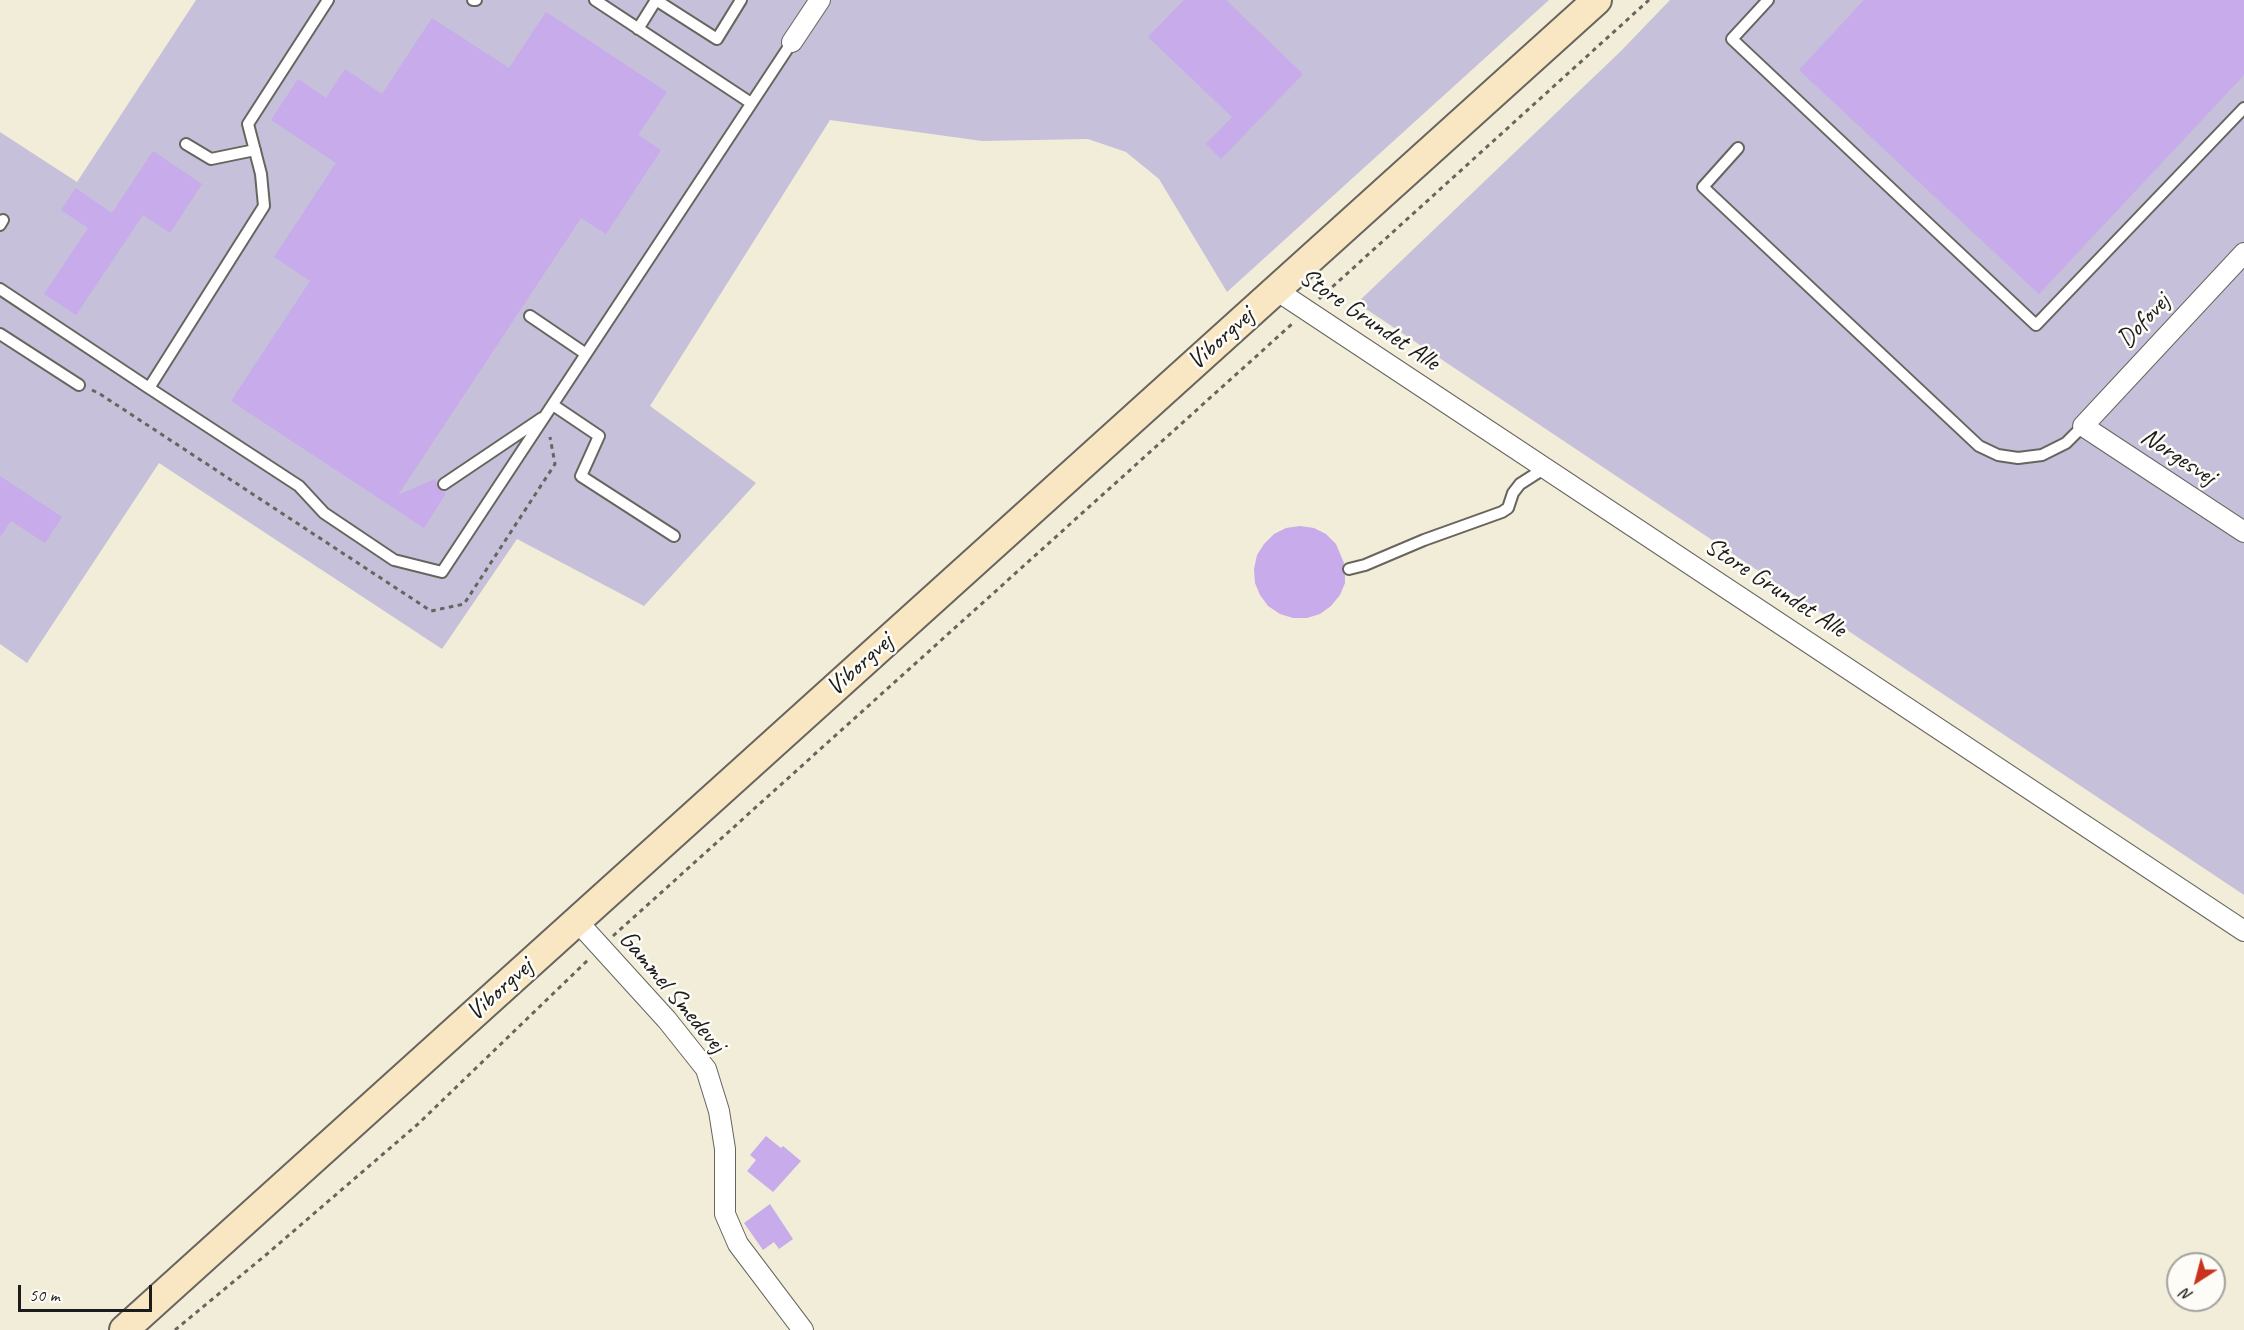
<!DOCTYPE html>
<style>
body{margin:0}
#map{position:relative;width:2244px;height:1330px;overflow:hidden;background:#f2edd8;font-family:Caveat,sans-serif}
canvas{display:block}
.north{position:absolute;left:2166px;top:1252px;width:60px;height:60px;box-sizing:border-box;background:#fdfcf7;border:2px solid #a3a29f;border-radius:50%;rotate:216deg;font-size:16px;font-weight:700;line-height:24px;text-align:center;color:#1c1c1c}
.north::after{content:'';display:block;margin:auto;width:21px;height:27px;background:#c8321e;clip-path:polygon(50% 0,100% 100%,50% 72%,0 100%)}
.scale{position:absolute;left:18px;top:1285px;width:134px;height:27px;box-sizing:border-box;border:3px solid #1c1c1c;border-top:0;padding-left:8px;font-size:18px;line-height:21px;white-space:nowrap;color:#1c1c1c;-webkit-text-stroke:4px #fdfcf7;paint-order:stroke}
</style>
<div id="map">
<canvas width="2244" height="1330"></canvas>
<div class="north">N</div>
<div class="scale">50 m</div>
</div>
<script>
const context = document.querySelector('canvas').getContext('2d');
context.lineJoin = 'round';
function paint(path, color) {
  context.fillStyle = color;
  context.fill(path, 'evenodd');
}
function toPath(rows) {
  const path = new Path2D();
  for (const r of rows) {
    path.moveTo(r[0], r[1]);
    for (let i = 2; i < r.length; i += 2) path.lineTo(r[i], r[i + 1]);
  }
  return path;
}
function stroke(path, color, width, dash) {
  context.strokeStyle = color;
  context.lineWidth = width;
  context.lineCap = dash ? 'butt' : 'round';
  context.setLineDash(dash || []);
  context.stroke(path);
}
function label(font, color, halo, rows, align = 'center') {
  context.font = font + ' Caveat,sans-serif';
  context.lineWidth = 5;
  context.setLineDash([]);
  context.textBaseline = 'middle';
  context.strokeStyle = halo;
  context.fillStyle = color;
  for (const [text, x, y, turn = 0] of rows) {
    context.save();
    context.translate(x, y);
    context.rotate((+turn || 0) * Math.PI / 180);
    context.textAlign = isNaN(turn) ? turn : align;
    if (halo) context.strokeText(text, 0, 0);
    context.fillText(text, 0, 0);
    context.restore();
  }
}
paint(toPath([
 [196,0,1549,0,1227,292,1159,179,1126,152,1088,139,982,141,830,120,650,406,756,483,644,606,517,539,442,649,159,463,27,663,0,644,0,132,77,182],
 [1670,0,2244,0,2244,895,1357,303,1621,51]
]), '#c6c0da');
paint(toPath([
 [1184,0,1226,0,1303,74,1221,159,1206,144,1232,117,1148,37],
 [1864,0,2244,0,2244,75,2039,294,1799,70],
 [546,12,667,92,638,135,661,150,606,234,581,218,398,495,435,479,438,489,446,493,424,528,231,401,310,281,274,257,336,163,271,120,298,79,326,98,345,69,382,94,432,18,509,68],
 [153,151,202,184,170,233,143,215,76,315,44,294,88,228,61,210,76,188,112,213],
 [0,476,62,517,45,543,11,521,0,537],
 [1300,526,1314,528,1326,534,1336,544,1344,563,1342,570,1345,575,1345,583,1340,595,1331,606,1320,614,1307,618,1293,618,1280,614,1268,606,1260,595,1255,583,1254,569,1257,555,1264,544,1274,534,1286,528],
 [766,1136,781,1148,783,1146,801,1161,773,1192,747,1171,756,1160,750,1155],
 [770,1204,793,1239,779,1249,774,1242,763,1250,744,1223]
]), '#c7abea');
const lane = toPath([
 [328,0,248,124,261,174,264,206,149,388,299,486,324,513,394,560,442,572,792,42],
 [473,0,476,0],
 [595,0,751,103],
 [656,0,717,39,741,0],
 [1768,0,1732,39,2036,325,2244,108],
 [638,29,656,0],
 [186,144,211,159,255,150],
 [1738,148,1703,187,1979,446,1998,455,2018,458,2042,455,2066,443,2083,426],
 [0,225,3,220],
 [0,289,149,388],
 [530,316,586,354],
 [0,334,79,385],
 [553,405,599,436,581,476,674,536],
 [444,484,542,418],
 [1349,569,1365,565,1424,540,1502,512,1508,508,1513,493,1520,484,1545,468]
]);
const street = toPath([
 [792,42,820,0],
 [2244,253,2083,426,2244,532],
 [1276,290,2244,931],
 [577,921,667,1020,706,1069,719,1111,725,1149,725,1214,738,1244,803,1330]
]);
const secondary = toPath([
 [124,1330,1597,0]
]);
stroke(lane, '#67655e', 14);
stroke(street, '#67655e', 22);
stroke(secondary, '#67655e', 32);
stroke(toPath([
 [1319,299,1649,0],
 [92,390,100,394,431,611,464,604,555,464,550,437],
 [613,936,1292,324],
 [175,1330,267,1254,418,1124,589,959]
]), '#67655e', 3, [4.5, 4.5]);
stroke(lane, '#fff', 10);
stroke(street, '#fff', 20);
stroke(secondary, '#f9e7c3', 28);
label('26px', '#1c1c1c', '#fdfcf7', [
 ["Store Grundet Alle",1369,320,34],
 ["Dofovej",2144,321,-47],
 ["Viborgvej",1221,339,-42],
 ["Norgesvej",2178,457,33],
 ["Store Grundet Alle",1775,588,33],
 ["Viborgvej",860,665,-42],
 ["Viborgvej",500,990,-42],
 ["Gammel Smedevej",672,992,50]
]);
</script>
